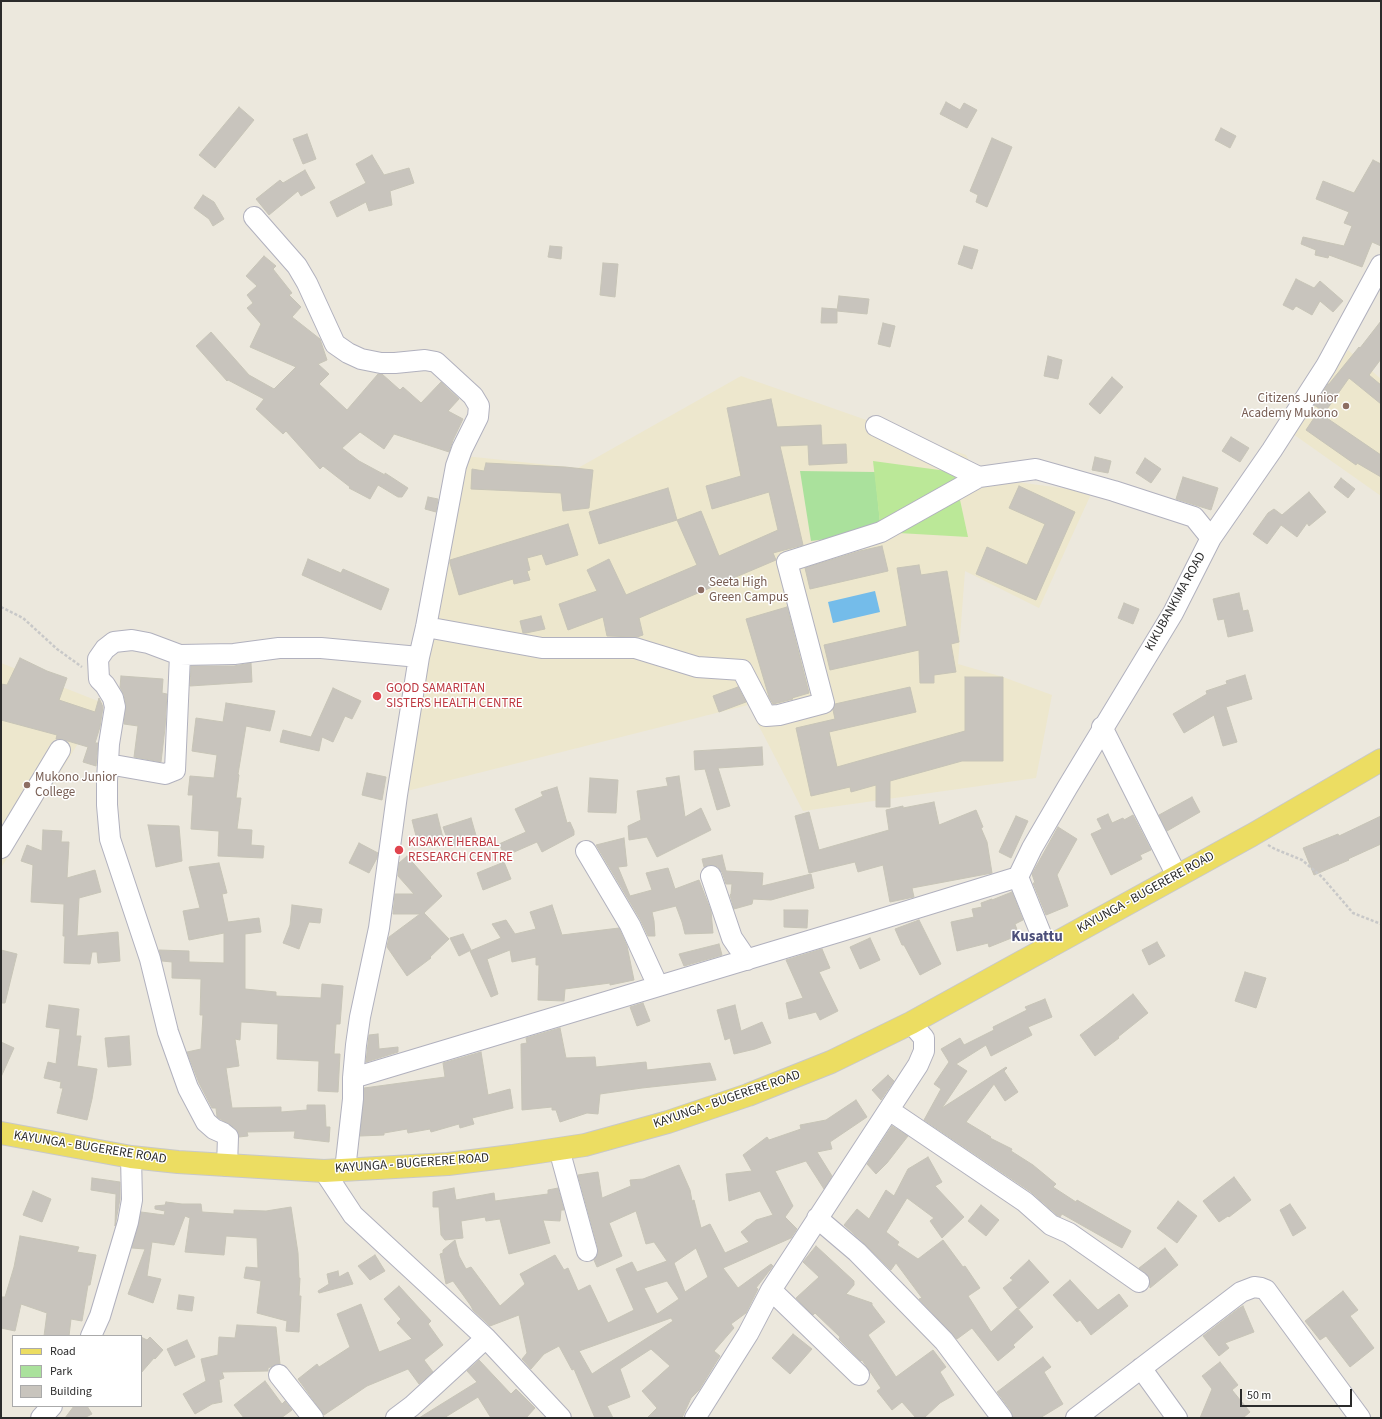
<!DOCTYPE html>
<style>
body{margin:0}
#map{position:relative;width:1382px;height:1419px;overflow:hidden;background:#ece8dd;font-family:"Source Sans 3",sans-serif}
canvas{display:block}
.frame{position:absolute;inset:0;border:2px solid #2b2b2b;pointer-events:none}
.legend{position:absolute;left:12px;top:1335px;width:130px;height:72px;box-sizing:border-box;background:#fff;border:1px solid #aaa;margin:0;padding:5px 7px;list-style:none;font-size:12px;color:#2b2b2b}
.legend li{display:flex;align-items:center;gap:8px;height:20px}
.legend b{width:20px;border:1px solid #aaa}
.scale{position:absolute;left:1240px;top:1389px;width:112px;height:18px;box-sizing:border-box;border:2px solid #2b2b2b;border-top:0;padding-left:5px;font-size:12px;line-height:14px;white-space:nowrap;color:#2b2b2b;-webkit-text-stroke:3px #fff;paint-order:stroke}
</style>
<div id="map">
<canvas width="1382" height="1419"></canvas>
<div class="frame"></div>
<ul class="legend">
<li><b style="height:5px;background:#ecdd62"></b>Road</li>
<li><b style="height:11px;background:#aae19c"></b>Park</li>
<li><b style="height:11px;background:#c8c4bd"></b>Building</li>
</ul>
<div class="scale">50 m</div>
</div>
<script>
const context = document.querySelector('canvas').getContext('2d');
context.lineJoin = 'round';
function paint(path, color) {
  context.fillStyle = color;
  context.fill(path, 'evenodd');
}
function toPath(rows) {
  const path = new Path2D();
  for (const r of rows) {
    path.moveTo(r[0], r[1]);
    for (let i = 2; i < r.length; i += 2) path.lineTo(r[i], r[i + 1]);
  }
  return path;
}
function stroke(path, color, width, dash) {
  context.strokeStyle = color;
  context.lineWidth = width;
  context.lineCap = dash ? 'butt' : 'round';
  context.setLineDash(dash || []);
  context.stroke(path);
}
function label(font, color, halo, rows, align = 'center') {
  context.font = font + ' "Source Sans 3",sans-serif';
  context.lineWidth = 3;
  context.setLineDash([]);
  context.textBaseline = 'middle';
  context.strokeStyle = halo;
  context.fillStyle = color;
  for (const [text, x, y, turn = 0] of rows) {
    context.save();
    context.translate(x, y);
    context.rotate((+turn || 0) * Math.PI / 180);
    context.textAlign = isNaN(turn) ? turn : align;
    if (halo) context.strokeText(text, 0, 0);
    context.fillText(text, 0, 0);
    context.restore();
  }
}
paint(toPath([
 [1348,350,1381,379,1381,496,1293,434],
 [741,376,966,455,979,477,1092,492,1039,608,965,571,958,664,1003,677,1052,695,1036,778,803,811,748,705,403,792,465,456,578,468],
 [1,663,103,703,1,868]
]), '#ede7cd');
paint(toPath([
 [800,471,875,472,881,532,811,541]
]), '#aae19c');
paint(toPath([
 [873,461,954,472,968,537,881,532]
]), '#bbe898');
paint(toPath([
 [875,591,880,612,833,623,828,602]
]), '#74bcea');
const building = toPath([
 [946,102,960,110,964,103,977,110,967,128,940,114,946,102],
 [239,107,254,120,215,168,199,155,239,107],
 [1221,128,1236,136,1230,148,1215,140,1221,128],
 [307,134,316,159,303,164,293,139,307,134],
 [992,138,1012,147,987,207,976,202,978,195,970,191,992,138],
 [372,155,384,175,409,168,414,183,390,191,392,205,369,211,366,202,337,217,330,202,366,183,356,164,372,155],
 [1373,160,1381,164,1381,246,1372,242,1362,267,1329,255,1328,258,1315,255,1316,250,1301,244,1303,237,1344,246,1352,226,1344,223,1349,212,1316,199,1323,181,1354,193,1373,160],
 [305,170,315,188,301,196,298,191,269,215,256,199,280,180,283,183,305,170],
 [203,195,214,202,224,219,213,226,209,219,194,208,203,195],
 [550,246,562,247,561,259,548,257,550,246],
 [964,246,978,250,972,269,958,264,964,246],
 [264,256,276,266,273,269,292,293,289,295,301,307,292,317,320,339,327,360,318,364,329,374,319,384,347,410,378,374,382,374,400,390,403,387,421,403,441,382,459,399,448,411,463,419,453,440,449,452,394,434,384,449,360,432,342,448,359,461,385,475,385,473,408,488,402,497,398,497,378,485,370,499,349,488,350,487,323,466,320,469,286,431,283,434,256,409,264,399,228,380,227,381,196,346,211,332,249,375,274,389,296,367,250,347,261,324,247,308,253,303,247,295,257,286,246,276,264,256],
 [603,263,618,264,615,297,600,295,603,263],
 [1296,279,1314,288,1320,281,1343,301,1333,312,1320,301,1312,315,1296,306,1293,310,1283,305,1296,279],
 [839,296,869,299,867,314,837,311,839,296],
 [822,308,837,309,837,323,821,323,822,308],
 [1381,321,1381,359,1369,375,1381,385,1381,404,1349,378,1325,412,1314,405,1328,384,1329,384,1359,347,1360,348,1381,321],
 [883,323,895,326,890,347,878,344,883,323],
 [1048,356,1062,360,1058,379,1044,376,1048,356],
 [1112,377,1123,387,1100,414,1089,404,1112,377],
 [771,399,777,427,821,425,822,445,846,444,847,463,809,465,808,445,780,446,803,545,773,553,776,560,639,618,643,635,637,637,607,636,603,617,568,630,559,604,597,591,587,570,609,559,626,595,697,565,677,520,701,511,719,556,778,530,769,492,712,509,706,486,741,476,727,408,771,399],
 [1318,412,1381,455,1381,477,1357,463,1356,465,1306,430,1318,412],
 [1231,437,1249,448,1240,462,1222,451,1231,437],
 [1095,457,1111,461,1108,473,1092,470,1095,457],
 [1145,458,1161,469,1151,483,1136,473,1145,458],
 [486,463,565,467,593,470,589,508,563,511,561,493,471,489,472,469,484,471,486,463],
 [1183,477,1218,488,1211,510,1176,499,1183,477],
 [1341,478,1355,489,1348,498,1334,487,1341,478],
 [1019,486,1075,512,1036,600,976,574,987,547,1027,565,1045,524,1009,508,1019,486],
 [668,488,677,520,599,544,589,512,668,488],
 [1309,492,1326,512,1309,526,1307,523,1297,537,1281,525,1267,544,1253,534,1268,513,1274,509,1282,515,1309,492],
 [428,497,438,499,436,512,425,509,428,497],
 [568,524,578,555,546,565,542,554,527,558,530,570,527,571,530,580,514,584,513,579,459,595,450,563,450,560,568,524],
 [882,546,888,571,810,589,805,568,860,551,882,546],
 [308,559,341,573,343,569,389,589,381,610,302,575,308,559],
 [919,565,921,575,947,571,959,642,951,644,956,672,934,675,934,683,920,683,919,650,830,670,824,645,907,626,897,568,919,565],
 [1239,593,1243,611,1248,610,1253,631,1228,637,1224,619,1218,620,1213,599,1239,593],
 [1124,603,1139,609,1133,624,1118,618,1124,603],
 [787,607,809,693,792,698,793,699,773,704,769,697,746,619,787,607],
 [541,616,545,629,526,633,523,633,520,621,541,616],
 [20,658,47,671,67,678,59,700,95,712,99,698,103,707,100,727,95,743,98,743,96,766,83,762,88,747,61,739,56,739,57,735,1,720,1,684,7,685,20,658],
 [251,663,252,682,190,686,191,666,234,666,251,663],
 [1245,675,1252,699,1226,707,1237,742,1223,746,1214,715,1184,733,1173,714,1207,694,1206,691,1227,684,1226,681,1245,675],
 [121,676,163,679,162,693,167,694,165,728,161,762,134,757,138,726,124,724,126,705,124,695,120,687,121,676],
 [965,677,1003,677,1003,761,962,761,890,781,890,807,876,807,876,785,851,792,850,787,811,796,796,728,835,719,833,710,835,704,910,687,916,712,829,732,837,767,965,731,965,677],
 [738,687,746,702,719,712,713,696,738,687],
 [333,688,361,701,352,719,345,716,333,742,322,737,319,751,280,742,283,730,311,737,333,688],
 [226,703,275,711,270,731,246,726,238,774,239,775,236,798,241,798,237,829,252,830,251,845,264,846,263,858,218,856,219,831,191,829,193,795,188,795,190,776,214,778,217,755,192,751,196,718,223,722,226,703],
 [762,747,763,765,718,768,730,806,717,810,705,769,695,770,694,751,762,747],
 [367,773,386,777,382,800,362,795,367,773],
 [679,776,685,817,701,808,711,830,657,857,647,837,629,840,628,826,641,820,637,791,668,786,666,778,679,776],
 [590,778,618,780,616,813,588,812,590,778],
 [557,787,567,823,570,822,574,831,574,835,542,852,537,842,505,856,499,844,526,832,515,809,543,796,541,792,557,787],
 [1192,797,1200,812,1167,831,1159,815,1192,797],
 [934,802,939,825,976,810,983,827,981,828,987,842,992,873,912,888,914,897,890,902,883,865,858,872,855,862,809,873,795,816,809,812,819,850,889,830,886,810,903,806,903,808,934,802],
 [437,814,443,838,418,844,412,820,437,814],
 [1108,814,1112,823,1123,818,1124,820,1133,815,1151,850,1140,855,1142,859,1111,875,1091,834,1102,829,1097,819,1108,814],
 [1016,816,1028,821,1011,858,999,852,1016,816],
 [1381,816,1381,844,1348,859,1349,860,1314,875,1303,848,1338,834,1339,836,1381,816],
 [471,818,477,839,450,847,443,827,471,818],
 [148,825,179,826,182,861,156,867,148,825],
 [1058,827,1077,839,1057,875,1068,906,1046,915,1033,883,1035,883,1032,874,1058,827],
 [43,830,62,831,61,842,69,842,67,878,95,870,101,892,79,898,77,936,118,932,120,961,98,963,97,952,92,952,90,964,64,963,65,936,63,936,64,904,31,902,33,865,21,861,27,845,42,851,43,830],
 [624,838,627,866,618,867,630,896,652,890,646,873,668,868,675,889,699,880,711,911,713,933,685,934,682,922,676,906,652,912,654,921,655,936,648,936,640,919,596,845,624,838],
 [359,843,378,853,377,858,369,873,349,863,359,843],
 [722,855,726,871,763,873,762,886,811,874,814,888,771,900,753,899,752,904,734,909,730,895,731,894,732,884,726,884,722,872,718,867,713,865,708,865,704,867,702,859,722,855],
 [407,856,442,896,424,913,449,939,430,957,431,958,407,976,387,947,389,937,420,914,393,914,395,894,414,894,398,876,399,863,407,856],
 [504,862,511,879,483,890,477,873,504,862],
 [219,863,227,893,222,894,228,922,259,918,261,932,245,934,245,989,276,992,276,996,321,998,322,984,343,986,340,1024,336,1024,334,1054,340,1054,338,1092,318,1091,319,1061,277,1059,278,1024,241,1022,240,1040,235,1039,239,1066,226,1068,232,1108,281,1107,281,1112,307,1110,307,1105,325,1105,326,1127,330,1127,329,1142,294,1138,295,1131,247,1132,248,1136,239,1137,238,1132,235,1128,217,1117,216,1108,212,1108,199,1083,187,1052,201,1049,203,1015,200,1015,201,979,172,978,172,962,162,961,159,950,189,951,189,962,224,963,224,933,189,940,183,911,200,908,189,867,219,863],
 [1012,892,1023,920,1015,924,1019,935,989,947,988,943,957,951,951,922,974,917,972,909,982,907,981,903,992,899,992,900,1012,892],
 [292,905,322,909,320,923,309,922,299,949,283,943,290,925,292,905],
 [552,905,562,935,619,928,627,946,634,980,610,985,610,983,565,989,564,1001,538,1000,539,965,536,965,536,957,512,962,510,950,487,959,498,994,491,997,470,951,501,938,492,924,506,920,515,934,536,929,530,912,552,905],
 [784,910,808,910,807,928,784,927,784,910],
 [919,920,941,964,920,975,904,945,902,945,895,929,919,920],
 [463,934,471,950,459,956,450,938,463,934],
 [870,938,880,960,860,969,850,947,870,938],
 [1157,942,1165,956,1149,965,1142,950,1157,942],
 [719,944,722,955,684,966,679,954,719,944],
 [822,949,830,968,819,972,838,1011,820,1020,816,1012,789,1019,786,1003,803,998,786,960,822,949],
 [1,950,17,954,5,1003,1,1003,1,950],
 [1245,972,1266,978,1256,1008,1235,1001,1245,972],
 [1133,994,1148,1013,1118,1037,1119,1038,1095,1056,1080,1035,1103,1018,1133,994],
 [1045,999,1052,1017,1028,1027,1032,1035,991,1056,986,1045,956,1064,967,1071,942,1108,1006,1067,1007,1068,1004,1071,1018,1092,1005,1101,994,1084,966,1122,991,1137,990,1138,1012,1149,1011,1151,1033,1165,1056,1184,1053,1187,1076,1202,1077,1200,1131,1231,1122,1248,1062,1214,1060,1217,1057,1215,1031,1192,924,1120,941,1089,934,1084,949,1062,941,1049,960,1038,964,1045,994,1030,993,1027,1027,1010,1025,1007,1045,999],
 [643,1003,650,1021,637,1026,630,1007,643,1003],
 [49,1005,79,1009,76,1036,81,1036,77,1066,97,1069,92,1099,87,1120,57,1113,63,1088,60,1088,61,1082,44,1078,48,1062,56,1064,60,1029,46,1027,49,1005],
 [735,1005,741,1031,762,1022,771,1043,755,1049,734,1054,730,1038,725,1040,717,1010,735,1005],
 [560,1028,566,1058,595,1057,596,1067,646,1062,647,1070,710,1063,716,1080,642,1088,600,1094,598,1114,587,1113,560,1122,556,1110,552,1110,552,1107,522,1110,521,1044,527,1043,526,1038,560,1028],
 [378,1034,379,1049,398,1047,398,1052,366,1062,369,1035,378,1034],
 [129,1036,131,1065,108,1067,105,1038,129,1036],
 [1,1042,14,1048,1,1077,1,1042],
 [481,1052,488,1095,510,1089,513,1108,472,1118,474,1124,460,1128,459,1124,431,1132,430,1129,408,1133,407,1129,384,1133,384,1135,360,1136,364,1088,445,1077,443,1063,481,1052],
 [888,1075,894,1081,881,1100,872,1090,888,1075],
 [856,1100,867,1117,830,1142,832,1149,817,1152,832,1176,824,1189,806,1161,775,1171,793,1206,785,1217,797,1229,791,1238,723,1268,738,1288,771,1264,773,1266,756,1288,758,1289,746,1313,731,1324,734,1328,714,1351,720,1356,699,1390,691,1398,682,1418,647,1418,657,1408,642,1391,670,1366,651,1349,620,1369,630,1397,607,1406,613,1418,595,1418,574,1369,572,1370,559,1346,544,1354,531,1369,522,1359,527,1353,519,1315,490,1326,473,1310,471,1306,453,1281,446,1284,440,1254,443,1253,443,1250,455,1240,459,1256,466,1269,471,1267,500,1306,525,1284,520,1274,555,1255,564,1270,568,1268,578,1291,590,1285,608,1323,634,1310,616,1269,632,1262,637,1272,667,1261,654,1242,646,1244,636,1211,609,1223,622,1256,597,1267,594,1260,598,1254,598,1248,578,1175,598,1172,602,1198,631,1186,630,1180,643,1179,679,1165,690,1190,692,1201,694,1200,701,1228,710,1224,725,1253,749,1242,741,1232,756,1220,773,1215,760,1191,729,1201,726,1174,752,1171,743,1155,767,1137,769,1140,801,1129,800,1125,826,1120,856,1100],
 [696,1248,708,1277,685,1292,674,1263,696,1248],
 [667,1281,679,1299,657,1314,644,1288,667,1281],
 [671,1318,673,1321,592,1374,579,1351,671,1318],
 [892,1126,908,1136,887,1163,876,1174,867,1164,892,1126],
 [928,1157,942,1182,935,1186,964,1217,942,1238,930,1221,934,1218,907,1198,886,1232,899,1242,897,1245,918,1259,943,1240,963,1267,965,1266,980,1288,968,1296,991,1332,1017,1308,1033,1327,1013,1345,1015,1347,998,1361,972,1328,957,1339,919,1299,922,1298,896,1263,891,1270,865,1244,844,1225,857,1209,869,1219,886,1190,894,1196,908,1169,928,1157],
 [1234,1177,1251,1200,1229,1217,1228,1216,1219,1222,1203,1201,1234,1177],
 [92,1178,120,1182,120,1199,115,1226,116,1194,91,1190,92,1178],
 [454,1188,456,1200,494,1193,495,1201,548,1194,548,1190,558,1188,564,1210,561,1210,560,1221,543,1220,550,1243,509,1254,500,1219,486,1221,485,1217,461,1221,463,1238,445,1240,441,1235,439,1207,433,1207,433,1192,454,1188],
 [33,1191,51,1199,42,1222,23,1215,33,1191],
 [1178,1201,1197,1216,1177,1243,1157,1228,1178,1201],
 [166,1202,182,1204,201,1204,202,1212,234,1214,234,1210,266,1211,291,1207,298,1253,299,1278,300,1278,299,1296,301,1296,299,1332,286,1331,287,1321,257,1313,261,1281,244,1278,246,1267,258,1268,257,1238,226,1236,224,1255,185,1252,190,1218,185,1216,174,1245,152,1242,147,1276,161,1279,153,1303,128,1294,145,1249,132,1248,141,1212,164,1215,165,1211,155,1209,155,1206,165,1205,166,1202],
 [1290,1204,1306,1228,1293,1236,1280,1210,1290,1204],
 [981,1205,999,1220,986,1236,968,1221,981,1205],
 [20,1236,79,1247,77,1252,96,1255,90,1285,88,1285,82,1321,71,1319,69,1336,44,1336,47,1313,21,1304,15,1331,1,1328,1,1297,5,1297,14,1267,20,1236],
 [816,1246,854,1281,854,1285,846,1294,872,1303,872,1305,885,1322,868,1335,896,1377,933,1350,946,1367,940,1372,954,1395,940,1403,924,1418,916,1418,902,1402,892,1410,877,1391,881,1388,862,1360,861,1361,839,1339,840,1337,815,1313,813,1315,796,1298,819,1277,803,1262,816,1246],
 [1165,1248,1178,1265,1150,1288,1149,1277,1139,1268,1165,1248],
 [375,1255,385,1271,370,1280,358,1266,375,1255],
 [1029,1260,1049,1282,1019,1309,1003,1288,1013,1280,1010,1278,1029,1260],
 [338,1271,339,1277,348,1272,353,1284,319,1293,318,1291,329,1284,327,1274,338,1271],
 [1070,1280,1098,1310,1119,1294,1128,1306,1091,1335,1080,1320,1077,1322,1053,1295,1070,1280],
 [399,1286,431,1321,428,1324,443,1345,424,1360,433,1372,419,1384,408,1369,367,1386,324,1415,298,1379,317,1364,319,1367,350,1347,337,1314,361,1304,379,1352,412,1339,397,1323,401,1319,384,1299,399,1286],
 [1343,1291,1358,1310,1350,1316,1374,1348,1350,1367,1326,1336,1320,1340,1305,1321,1343,1291],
 [179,1295,194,1297,192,1311,177,1309,179,1295],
 [1243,1306,1254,1332,1225,1343,1229,1348,1219,1356,1203,1336,1238,1309,1243,1306],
 [237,1325,276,1327,280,1364,277,1364,268,1368,268,1371,222,1372,224,1378,219,1380,222,1402,212,1404,195,1414,183,1394,206,1381,201,1359,218,1355,219,1337,235,1338,237,1325],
 [793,1334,812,1349,790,1374,772,1358,793,1334],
 [141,1337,147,1340,150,1337,163,1350,155,1359,154,1358,141,1373,141,1337],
 [187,1340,195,1357,175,1366,167,1349,187,1340],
 [1043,1357,1051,1367,1044,1372,1063,1404,1040,1418,1013,1418,1011,1411,997,1392,1043,1357],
 [479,1360,511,1394,516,1389,535,1408,526,1418,491,1418,478,1397,444,1418,419,1418,477,1382,467,1371,479,1360],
 [1220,1362,1238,1385,1232,1390,1250,1412,1243,1418,1200,1418,1212,1389,1202,1376,1220,1362],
 [265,1381,282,1404,285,1401,292,1410,281,1418,244,1418,234,1405,265,1381],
 [74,1406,87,1406,92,1414,84,1418,65,1418,74,1406]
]);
paint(building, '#c8c4bd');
stroke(building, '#c7c4b7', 1);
const minor = toPath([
 [254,217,297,266,307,283,335,344,348,353,361,359,381,363,395,363,425,360,436,362,473,396,479,406,478,417,462,449,456,466,426,627,419,657,397,795,379,928,360,1017,356,1045,353,1078,353,1099,345,1170],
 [876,426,979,477],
 [426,627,542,648,635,648,697,667,742,670,766,716,779,715,824,703,787,562,881,532,979,477,1036,469,1114,491,1194,517,1211,538],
 [1102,727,1177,876],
 [108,764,165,774,175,770,180,655],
 [1,848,60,750],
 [586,851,630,925,658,986],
 [711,876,732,938,747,960],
 [1047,949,1018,877,1032,848,1067,788,1173,613,1211,538,1272,450,1326,366,1381,265],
 [353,1078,865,924,1018,877],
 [889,1110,1025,1202,1051,1225,1069,1233,1139,1282],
 [559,1149,587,1251],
 [227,1166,228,1137,223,1133,214,1129,206,1122,188,1088,168,1032,150,959,110,839,107,805,107,781,109,744,115,707,113,698,105,685,99,679,98,659,105,649,114,642,132,640,148,643,180,655,234,654,279,648,321,648,419,657],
 [324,1171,353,1215,486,1338,561,1418],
 [817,1218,857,1252,944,1341,1002,1418],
 [771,1290,859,1375],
 [91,1336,100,1316,128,1222,132,1200,131,1157],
 [1141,1368,1177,1418],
 [279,1375,313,1418],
 [41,1418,52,1406],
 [396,1418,412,1406,486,1338],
 [695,1418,748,1334,771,1290,918,1065,924,1051,924,1038,911,1023],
 [1076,1418,1241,1292,1254,1287,1261,1288,1266,1290,1360,1418]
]);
const major = toPath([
 [1,1133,131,1157,178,1162,324,1171,448,1164,512,1156,585,1145,668,1122,748,1095,831,1062,911,1023,1252,835,1381,760]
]);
stroke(minor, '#b1b1be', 22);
stroke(major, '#c8c8c8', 24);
stroke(toPath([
 [1,607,23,618,57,649,82,667],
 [1268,845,1275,849,1302,860,1322,877,1353,913,1381,924]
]), '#c8c8c8', 2.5, [3, 2]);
stroke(minor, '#fff', 20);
stroke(major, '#ecdd62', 22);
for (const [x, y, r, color] of [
 [1346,406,4,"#8d6e63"],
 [701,590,4,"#8d6e63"],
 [377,696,5,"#e0444e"],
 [27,785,4,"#8d6e63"],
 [399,850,5,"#e0444e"]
]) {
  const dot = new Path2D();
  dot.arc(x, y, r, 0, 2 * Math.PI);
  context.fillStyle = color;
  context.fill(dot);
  stroke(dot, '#fff', 1.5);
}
label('13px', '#785e54', '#fff', [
 ["Citizens Junior",1338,399,"right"],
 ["Academy Mukono",1338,414,"right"],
 ["Seeta High",709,583],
 ["Green Campus",709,598],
 ["Mukono Junior",35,778],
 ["College",35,793]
], 'left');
label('13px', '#2b2b2b', '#fff', [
 ["KIKUBANKIMA ROAD",1176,602,-61],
 ["KAYUNGA - BUGERERE ROAD",1146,893,-29],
 ["KAYUNGA - BUGERERE ROAD",727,1100,-19],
 ["KAYUNGA - BUGERERE ROAD",90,1148,9],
 ["KAYUNGA - BUGERERE ROAD",412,1164,-4]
]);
label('13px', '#be3a42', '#fff', [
 ["GOOD SAMARITAN",386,689],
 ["SISTERS HEALTH CENTRE",386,704],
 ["KISAKYE HERBAL",408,843],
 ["RESEARCH CENTRE",408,858]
], 'left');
label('bold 15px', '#4c4f7a', '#fff', [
 ["Kusattu",1037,938]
]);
</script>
